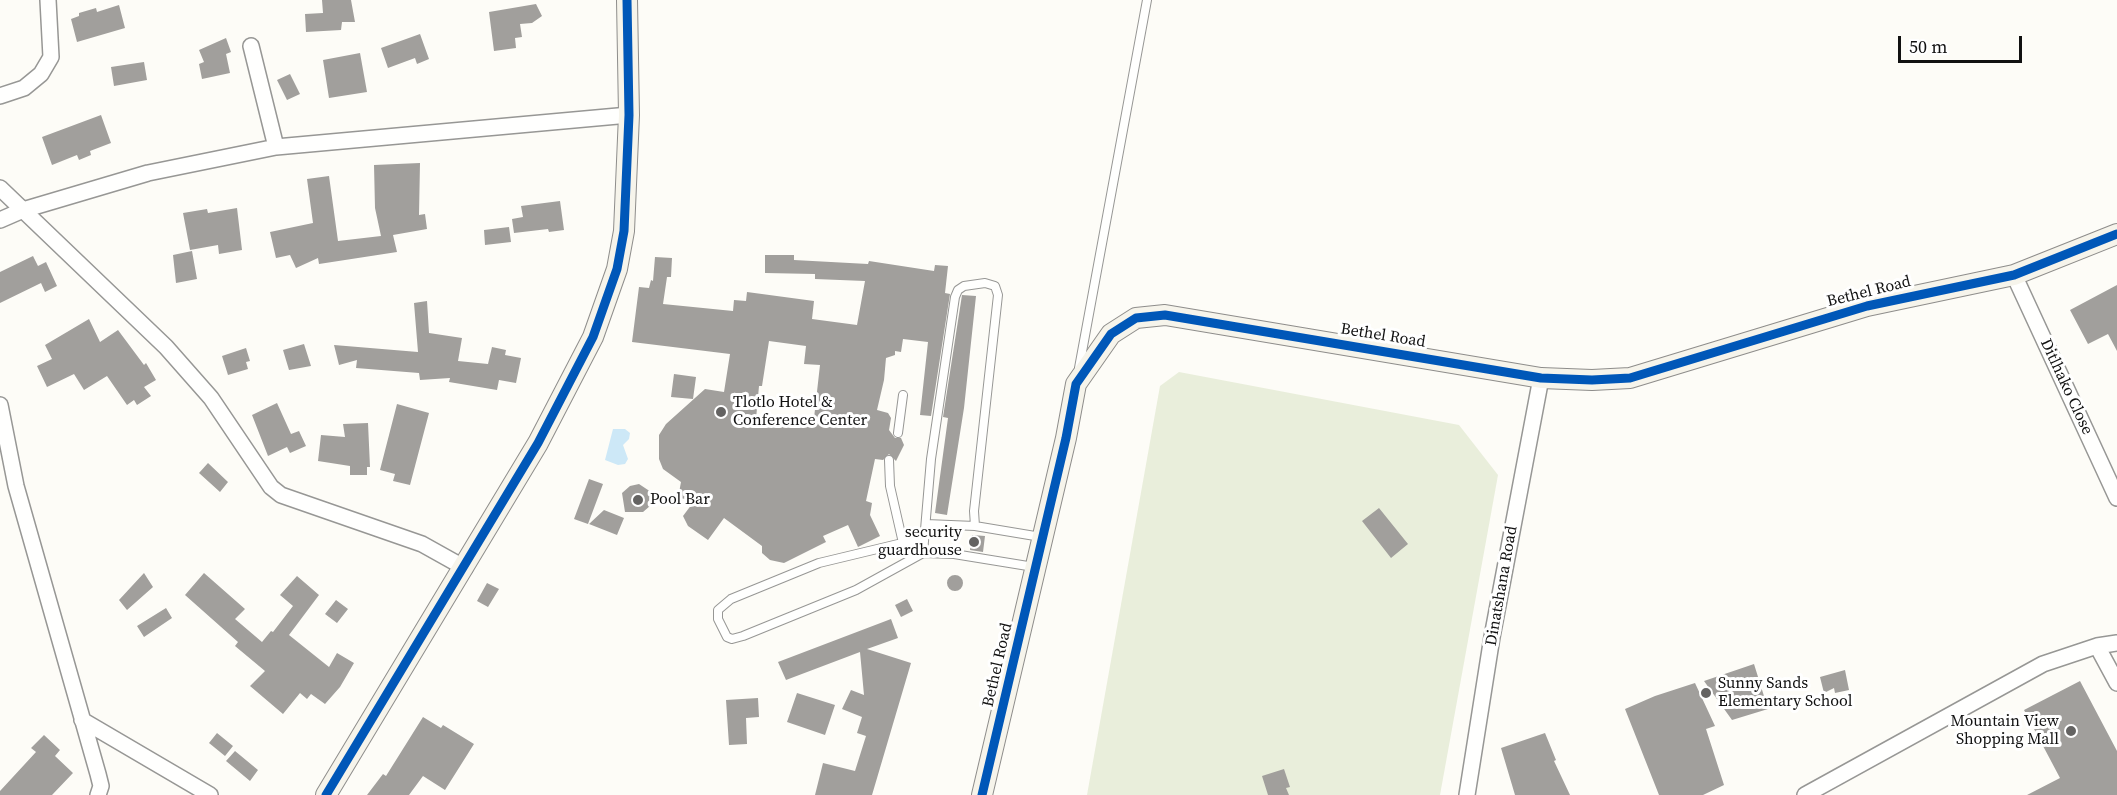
<!DOCTYPE html>
<style>
body{margin:0}
#map{position:relative;width:2117px;height:795px;overflow:hidden;background:#fdfcf7;font-family:"Source Serif 4",serif}
canvas{display:block}
.scale{position:absolute;left:1898px;top:36px;width:124px;height:27px;box-sizing:border-box;border:3px solid #111;border-top:0;padding-left:8px;font-size:18px;line-height:21px;white-space:nowrap;color:#111;-webkit-text-stroke:4px #fff;paint-order:stroke}
</style>
<div id="map">
<canvas width="2117" height="795"></canvas>
<div class="scale">50 m</div>
</div>
<script>
const context = document.querySelector('canvas').getContext('2d');
context.lineJoin = 'round';
function paint(path, color) {
  context.fillStyle = color;
  context.fill(path, 'evenodd');
}
function toPath(rows) {
  const path = new Path2D();
  for (const r of rows) {
    if (r.length === 3) {
      path.moveTo(r[0] + r[2], r[1]);
      path.arc(r[0], r[1], r[2], 0, 2 * Math.PI);
      continue;
    }
    path.moveTo(r[0], r[1]);
    for (let i = 2; i < r.length; i += 2) path.lineTo(r[i], r[i + 1]);
  }
  return path;
}
function stroke(path, color, width, dash) {
  context.strokeStyle = color;
  context.lineWidth = width;
  context.lineCap = dash ? 'butt' : 'round';
  context.setLineDash(dash || []);
  context.stroke(path);
}
function label(font, color, halo, rows, align = 'center') {
  context.font = font + ' "Source Serif 4",serif';
  context.lineWidth = 6;
  context.setLineDash([]);
  context.textBaseline = 'middle';
  context.strokeStyle = halo;
  context.fillStyle = color;
  for (const [text, x, y, turn = 0] of rows) {
    context.save();
    context.translate(x, y);
    context.rotate((+turn || 0) * Math.PI / 180);
    context.textAlign = isNaN(turn) ? turn : align;
    if (halo) context.strokeText(text, 0, 0);
    context.fillText(text, 0, 0);
    context.restore();
  }
}
paint(toPath([
 [1179,372,1459,425,1498,475,1440,795,1087,795,1160,386]
]), '#e9eedb');
paint(toPath([
 [613,429,625,429,630,433,629,439,623,445,628,459,625,464,618,465,605,460]
]), '#cde8f7');
paint(toPath([
 [322,0,351,0,355,22,342,22,341,30,306,32,305,14,323,13],
 [536,4,542,16,532,23,520,24,522,37,515,38,516,48,494,51,489,12],
 [119,5,125,28,77,42,71,19,79,16,79,13,96,8,97,12],
 [420,34,429,59,417,64,415,58,388,68,381,48],
 [226,38,231,52,226,54,230,73,202,79,199,64,204,62,199,50],
 [360,53,367,92,329,98,323,60],
 [144,62,147,80,114,86,111,67],
 [290,74,300,94,287,100,277,80],
 [101,115,111,143,90,151,91,155,79,160,77,155,52,165,42,137],
 [420,163,419,215,425,214,427,229,393,235,397,252,319,264,318,258,296,268,290,255,276,258,270,232,313,223,307,179,329,176,338,241,381,236,375,208,374,165],
 [560,201,564,230,549,232,548,229,514,233,512,219,523,217,521,206],
 [237,208,242,250,219,254,218,245,190,250,183,213,207,209,208,213],
 [509,227,511,242,485,245,484,230],
 [192,251,197,279,176,283,173,255],
 [765,255,794,255,794,260,868,264,869,261,934,271,935,265,948,266,945,293,950,294,931,416,920,415,928,342,903,339,901,352,895,351,895,355,886,358,884,380,877,410,888,413,891,418,889,430,895,438,901,438,904,445,896,461,889,454,883,460,875,459,866,501,872,503,870,515,880,536,858,547,848,525,823,536,826,542,784,563,770,560,762,553,762,546,724,518,708,540,688,526,683,516,695,500,678,498,681,482,663,469,659,459,659,435,666,424,705,389,724,392,730,354,632,342,639,287,649,288,651,280,653,281,655,257,672,258,671,277,667,277,663,304,733,311,734,300,746,301,747,292,814,301,812,319,857,325,865,281,815,279,815,274,765,273],
 [769,341,806,346,804,364,820,365,813,427,756,419,759,386,762,386],
 [33,256,38,266,46,262,57,286,45,292,41,283,0,303,0,272],
 [2117,285,2117,351,2108,334,2088,344,2070,310],
 [962,295,976,296,964,408,947,515,935,513,948,418,943,417],
 [427,301,429,333,462,338,458,361,488,364,492,347,506,350,505,355,521,358,516,383,499,380,497,390,449,382,450,378,420,380,419,373,356,368,357,360,339,365,334,345,418,352,414,303],
 [89,319,100,342,118,330,144,365,146,363,156,380,144,387,151,396,137,405,134,400,127,405,107,376,84,390,74,374,47,387,37,366,52,359,45,345],
 [304,344,311,366,289,370,283,350],
 [246,348,250,361,246,362,248,369,228,375,222,356],
 [674,374,696,377,693,399,671,397],
 [277,403,291,434,299,431,306,446,290,453,287,447,268,456,252,415],
 [397,404,429,413,410,485,393,481,395,474,380,470],
 [368,423,370,467,367,467,367,475,350,475,350,466,318,461,321,435,345,437,343,424],
 [208,463,228,482,220,492,199,473],
 [589,479,603,484,588,524,574,519],
 [639,484,651,492,650,506,643,512,625,512,622,493,630,486],
 [1379,508,1408,544,1391,558,1362,521],
 [604,510,624,518,617,535,589,524],
 [972,535,985,536,983,552,970,550],
 [144,573,153,587,127,610,119,600],
 [204,573,245,609,235,619,262,642,271,631,273,632,293,606,280,595,297,576,319,595,289,635,329,667,337,653,354,663,340,687,325,704,311,694,307,699,300,693,283,714,250,686,265,671,235,646,238,642,185,595],
 [955,583,8],
 [487,583,499,589,488,607,477,601],
 [907,599,913,611,901,617,895,605],
 [336,600,348,609,337,623,325,614],
 [166,608,172,618,144,637,137,626],
 [891,619,898,638,867,649,911,663,872,795,815,795,823,763,855,771,866,736,857,733,862,717,842,709,851,690,864,695,860,652,786,680,778,662],
 [1754,664,1768,709,1732,720,1704,681],
 [1845,670,1849,690,1835,693,1834,688,1824,693,1820,677],
 [2080,681,2117,751,2117,795,2027,795,2060,778,2024,710],
 [1695,683,1715,726,1706,729,1724,785,1703,795,1659,795,1625,709,1655,696],
 [797,693,835,705,825,735,787,722],
 [758,698,759,717,746,718,747,744,729,745,726,700],
 [423,717,441,728,443,725,474,744,445,790,423,776,409,795,367,795,383,774,386,776],
 [217,733,233,746,225,756,209,743],
 [1545,733,1556,760,1554,761,1570,795,1515,795,1501,748],
 [44,735,60,750,55,756,73,773,52,795,0,795,0,791,36,752,31,748],
 [235,751,258,770,250,781,226,761],
 [1284,769,1290,787,1286,788,1289,795,1268,795,1262,776]
]), '#a19f9c');
const lane = toPath([
 [1079,368,1147,0],
 [898,433,903,395],
 [889,460,890,486,903,543],
 [926,524,975,526],
 [923,538,819,563,731,599,718,610,718,619,727,637,732,639,743,636,856,590,923,553],
 [1034,567,954,554,923,553,931,459,955,297,958,290,964,286,985,283,995,286,998,295,974,511,975,526,1041,537]
]);
const street = toPath([
 [251,46,276,147,629,115],
 [0,96,24,88,41,74,51,57,48,0],
 [0,188,166,347,211,398,271,487,281,495,422,544,465,568],
 [0,220,23,210,148,173,276,147],
 [2014,275,2117,498],
 [0,405,16,486,98,774,101,786,98,795],
 [2097,646,2117,683],
 [82,720,210,795],
 [1467,795,1492,637,1541,378],
 [1805,795,2043,664,2097,646,2117,643]
]);
const secondary = toPath([
 [326,795,538,443,593,337,617,269,624,231,629,115,627,0],
 [982,795,1066,438,1076,384,1111,334,1136,318,1165,315,1541,378,1592,380,1630,378,1867,306,2014,275,2117,234]
]);
stroke(lane, '#979795', 10);
stroke(street, '#979795', 18);
stroke(secondary, '#8e8d8b', 22);
stroke(lane, '#fffffe', 8);
stroke(street, '#fffffe', 15);
stroke(secondary, '#f6f4eb', 20);
stroke(toPath([
 [326,795,538,443,593,337,617,269,624,231,629,115,627,0],
 [982,795,1066,438,1076,384,1111,334,1136,318,1165,315,1541,378,1592,380,1630,378,1867,306,2014,275,2117,234]
]), '#0057b8', 9);
for (const [x, y, r, color] of [
 [721,412,6,"#646362"],
 [638,500,6,"#646362"],
 [974,542,6,"#646362"],
 [1706,693,6,"#646362"],
 [2071,731,6,"#646362"]
]) {
  const dot = new Path2D();
  dot.arc(x, y, r, 0, 2 * Math.PI);
  context.fillStyle = color;
  context.fill(dot);
  stroke(dot, '#fff', 2);
}
label('16px', '#111', '#fff', [
 ["Bethel Road",1869,292,-14],
 ["Bethel Road",1383,336,9],
 ["Ditlhako Close",2066,387,65],
 ["Dinatshana Road",1502,586,-80],
 ["Bethel Road",998,665,-77]
]);
label('16px', '#111', '#fff', [
 ["Tlotlo Hotel &",733,403],
 ["Conference Center",733,421],
 ["Pool Bar",650,500],
 ["security",962,533,"right"],
 ["guardhouse",962,551,"right"],
 ["Sunny Sands",1718,684],
 ["Elementary School",1718,702],
 ["Mountain View",2059,722,"right"],
 ["Shopping Mall",2059,740,"right"]
], 'left');
</script>
